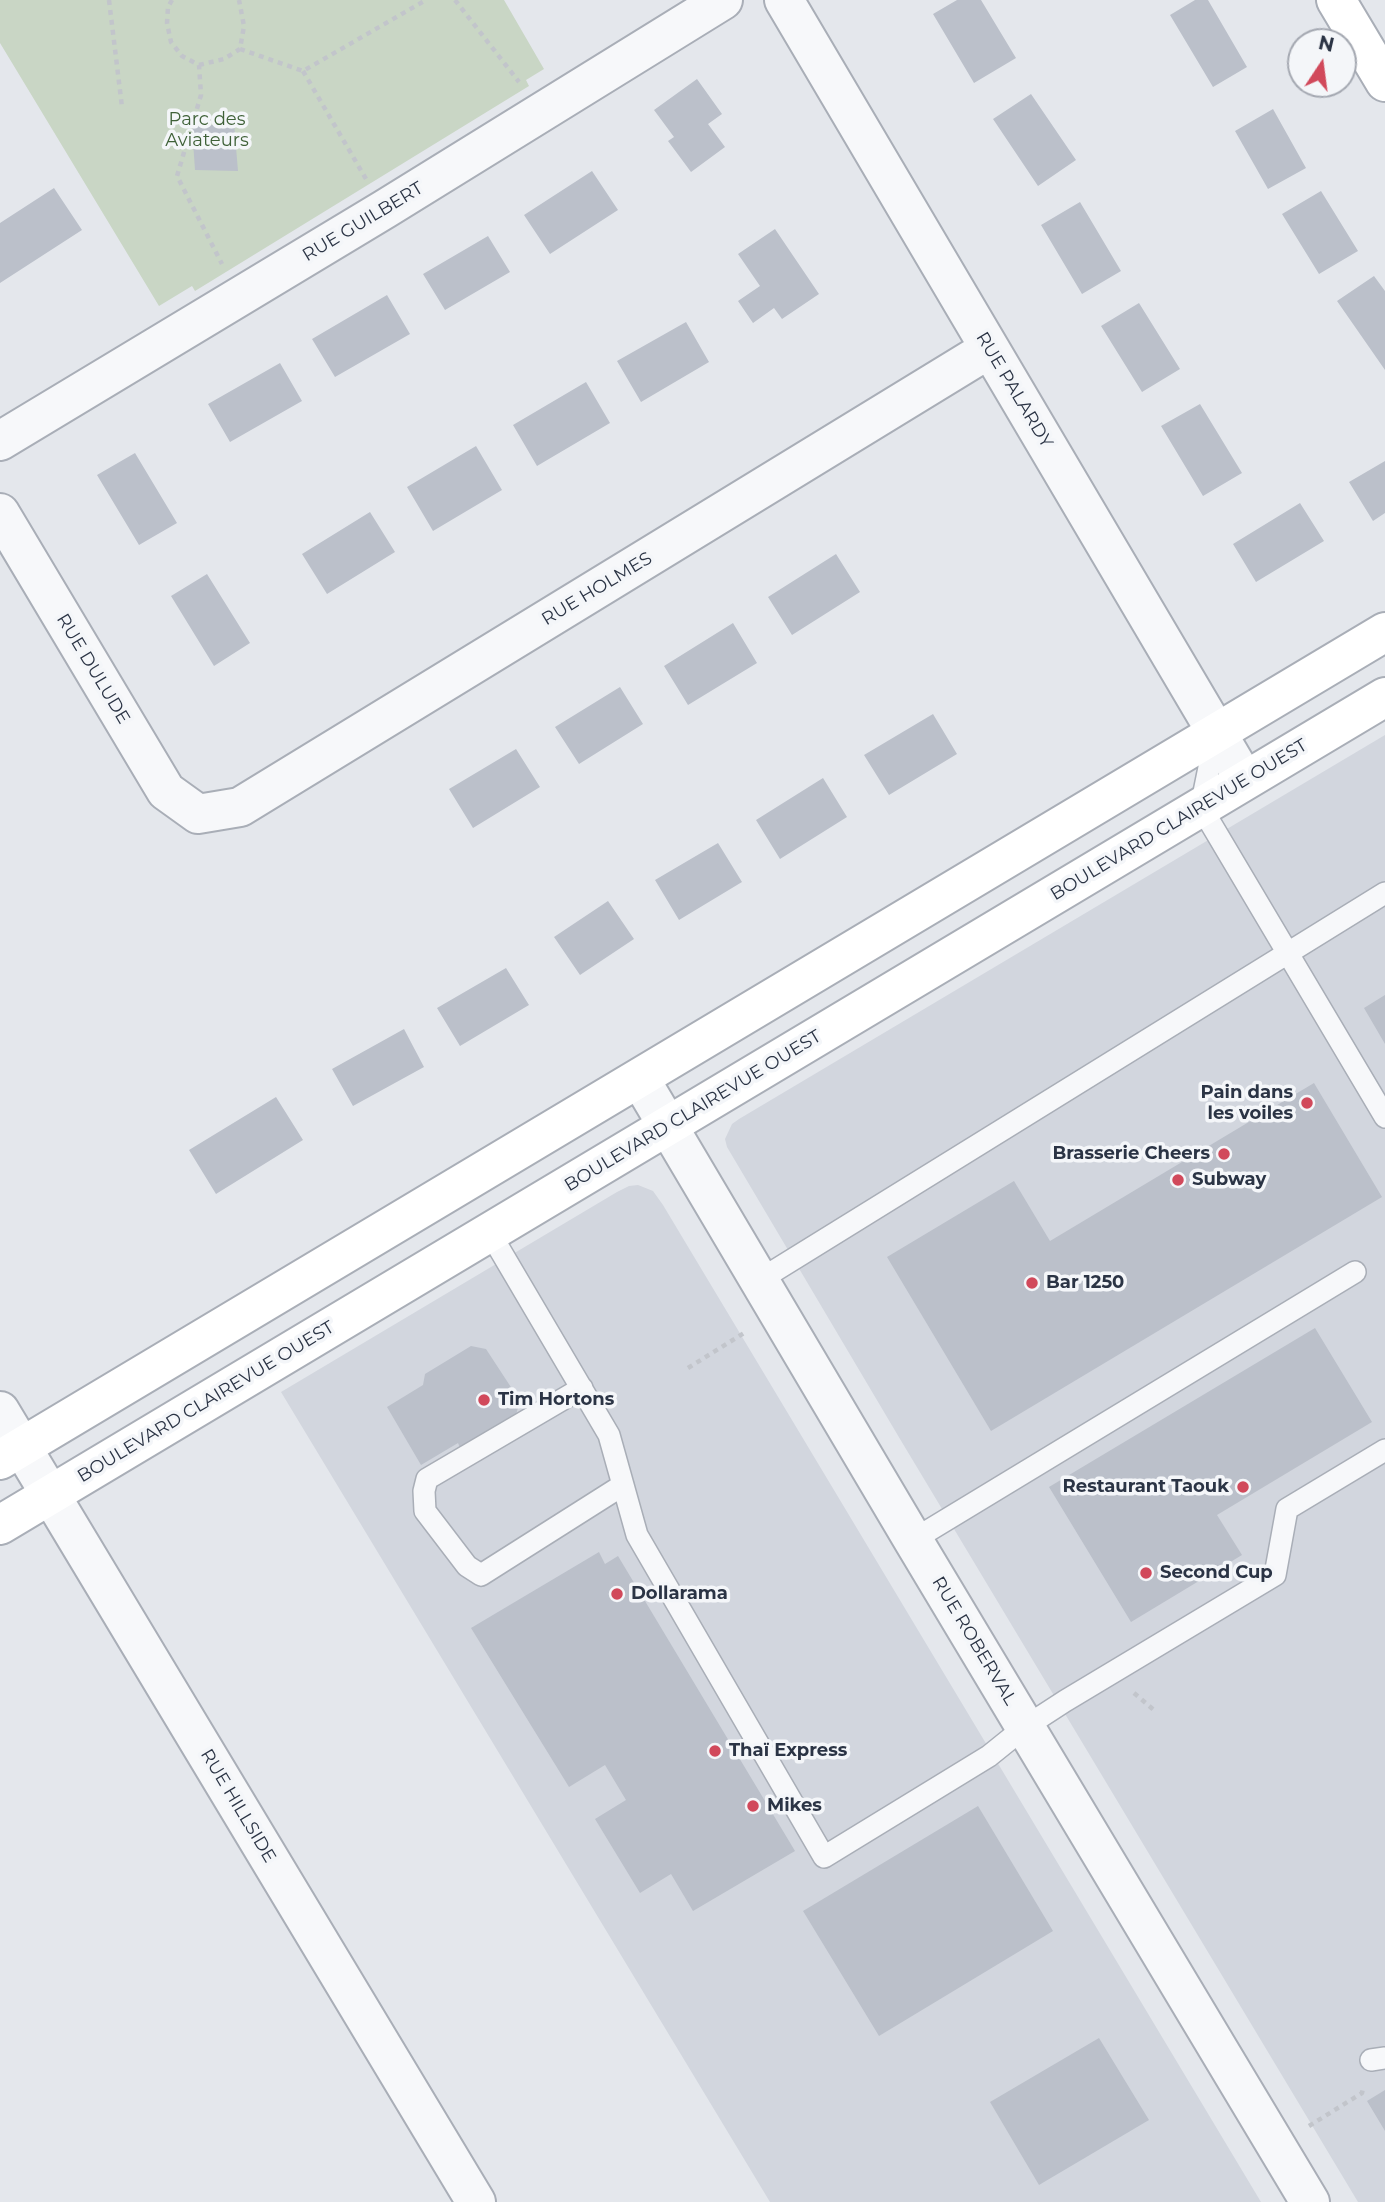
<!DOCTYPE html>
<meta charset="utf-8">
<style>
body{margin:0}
#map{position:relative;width:1385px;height:2202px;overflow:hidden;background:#e4e7ec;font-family:Montserrat,sans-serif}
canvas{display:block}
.north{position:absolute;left:1287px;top:28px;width:70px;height:70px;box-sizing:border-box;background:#f4f6f9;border:2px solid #a4a8b1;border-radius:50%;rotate:13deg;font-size:19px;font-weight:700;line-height:28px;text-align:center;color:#2b3445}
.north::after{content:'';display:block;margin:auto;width:24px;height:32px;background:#d1495b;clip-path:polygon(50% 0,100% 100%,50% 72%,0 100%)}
</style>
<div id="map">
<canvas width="1385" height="2202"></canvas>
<div class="north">N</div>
</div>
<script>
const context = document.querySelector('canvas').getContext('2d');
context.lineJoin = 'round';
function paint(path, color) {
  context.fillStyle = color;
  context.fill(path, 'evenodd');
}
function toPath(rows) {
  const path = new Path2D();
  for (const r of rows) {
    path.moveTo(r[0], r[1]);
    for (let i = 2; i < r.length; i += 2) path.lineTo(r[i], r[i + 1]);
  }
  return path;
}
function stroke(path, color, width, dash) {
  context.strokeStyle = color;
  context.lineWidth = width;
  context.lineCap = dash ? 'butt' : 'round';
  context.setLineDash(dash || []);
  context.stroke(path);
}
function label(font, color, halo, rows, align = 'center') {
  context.font = font + ' Montserrat,sans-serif';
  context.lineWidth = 7;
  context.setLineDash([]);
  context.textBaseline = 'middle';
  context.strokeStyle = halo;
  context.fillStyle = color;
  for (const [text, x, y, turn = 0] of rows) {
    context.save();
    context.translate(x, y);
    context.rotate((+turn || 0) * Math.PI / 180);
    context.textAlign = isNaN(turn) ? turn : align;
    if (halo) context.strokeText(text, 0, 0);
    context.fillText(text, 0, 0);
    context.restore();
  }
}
paint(toPath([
 [1385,735,1385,2202,1358,2202,900,1439,727,1147,725,1139,732,1124,739,1119],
 [638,1185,653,1191,663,1205,1261,2202,770,2202,281,1392,617,1192,629,1186]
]), '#d2d6de');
paint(toPath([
 [0,0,504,0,544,69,526,80,529,86,195,291,192,286,159,306,0,43]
]), '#c9d6c5');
paint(toPath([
 [957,0,981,0,1016,58,974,83,933,14],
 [1195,0,1208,0,1247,67,1213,87,1170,15],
 [697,79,722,114,708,124,725,147,691,172,668,141,674,137,654,110],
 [1031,94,1076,160,1038,186,993,119],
 [1273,109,1306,168,1268,189,1235,131],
 [234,123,238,171,195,170,192,127],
 [592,171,618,210,550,254,524,215],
 [54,188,82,230,0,283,0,223],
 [1321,191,1358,251,1319,274,1282,214],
 [1080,202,1121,271,1082,294,1041,225],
 [775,229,819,294,782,319,774,308,753,323,738,301,760,286,738,254],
 [488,236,510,272,445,310,423,274],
 [1374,276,1385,291,1385,370,1337,301],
 [387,295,410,334,335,377,312,339],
 [1139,303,1180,369,1142,392,1101,326],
 [686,322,709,362,641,402,617,361],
 [280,363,302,401,230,442,208,404],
 [586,382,610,423,537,466,513,425],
 [1200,404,1242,473,1203,496,1161,426],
 [476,446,502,490,433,531,407,487],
 [135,453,177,523,139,545,97,475],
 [1385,461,1385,513,1373,521,1349,482],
 [1300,503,1324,541,1256,582,1233,544],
 [370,512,395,552,327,594,302,554],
 [836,554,860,592,792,635,768,597],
 [207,574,250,643,214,666,171,596],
 [733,623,757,663,688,705,664,666],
 [620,687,643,724,579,764,555,727],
 [933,714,957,754,889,795,864,755],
 [516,749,540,787,473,828,449,789],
 [823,778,847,817,780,859,756,820],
 [718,843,742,882,679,920,655,880],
 [608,901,634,939,580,975,554,937],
 [506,968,529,1005,460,1046,437,1008],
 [1385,995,1385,1044,1364,1008],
 [404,1029,424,1067,353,1106,332,1069],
 [1314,1083,1382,1197,991,1431,887,1257,1014,1181,1050,1241],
 [276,1097,303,1140,216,1194,189,1150],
 [1315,1328,1372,1422,1217,1515,1242,1555,1131,1622,1049,1487],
 [471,1346,486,1349,520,1401,515,1418,461,1450,458,1443,421,1465,387,1407,423,1385,425,1374],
 [599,1552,605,1564,618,1556,795,1851,693,1911,671,1874,640,1893,595,1819,626,1800,605,1765,569,1787,471,1628],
 [978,1806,1053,1931,879,2036,803,1911],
 [1099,2038,1149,2120,1039,2185,990,2102],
 [1385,2090,1385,2131,1367,2101]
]), '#bbc0ca');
const lane = toPath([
 [1216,733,1201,807,1385,1117],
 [490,1233,609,1435,637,1535,824,1857,989,1756,1025,1727,1065,1701,1275,1575,1287,1509,1385,1450],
 [758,1281,1385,893],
 [582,1388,427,1479,424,1491,425,1511,467,1566,481,1575,623,1485],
 [913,1540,1355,1272],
 [1371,2060,1385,2058]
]);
const street = toPath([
 [784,0,1244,779],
 [0,441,385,209,723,0],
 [0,513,166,791,198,814,240,807,989,349],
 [640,1079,913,1540,1310,2202],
 [0,1411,476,2202]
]);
const secondary = toPath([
 [1336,0,1385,82],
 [0,1460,1385,632],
 [0,1525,1385,697]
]);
stroke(lane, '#a9aeb7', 24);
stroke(street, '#a9aeb7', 42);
stroke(secondary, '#a9aeb7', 42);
stroke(toPath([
 [109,0,122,107],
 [172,0,168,7,167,23,171,42,182,56,199,65,201,95,177,176,222,264],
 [455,0,519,82],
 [240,49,303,71,426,0],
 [199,65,224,59,240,49,244,26,239,0],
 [303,71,366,179],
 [688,1368,744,1333],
 [1134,1693,1155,1711],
 [1309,2126,1362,2093,1363,2088]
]), '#c2c5cb', 4.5, [5, 5]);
stroke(lane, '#f7f8fa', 21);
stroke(street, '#f7f8fa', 38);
stroke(secondary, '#fff', 38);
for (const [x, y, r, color] of [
 [1307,1103,7,"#d1495b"],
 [1224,1154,7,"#d1495b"],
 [1178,1180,7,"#d1495b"],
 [1032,1283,7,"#d1495b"],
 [484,1400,7,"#d1495b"],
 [1243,1487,7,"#d1495b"],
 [1146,1573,7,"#d1495b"],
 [617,1594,7,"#d1495b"],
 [715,1751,7,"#d1495b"],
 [753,1806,7,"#d1495b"]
]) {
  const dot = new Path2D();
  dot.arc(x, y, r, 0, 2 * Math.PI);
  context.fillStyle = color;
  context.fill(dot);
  stroke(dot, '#f4f6f9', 2.5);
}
label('18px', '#3f6138', '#f4f6f9', [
 ["Parc des",207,120],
 ["Aviateurs",207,141]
]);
label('18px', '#2b3445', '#f4f6f9', [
 ["RUE GUILBERT",363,222,-31],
 ["RUE PALARDY",1014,390,59],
 ["RUE HOLMES",597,589,-31],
 ["RUE DULUDE",93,669,59],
 ["BOULEVARD CLAIREVUE OUEST",1179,820,-31],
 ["BOULEVARD CLAIREVUE OUEST",693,1111,-31],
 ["BOULEVARD CLAIREVUE OUEST",206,1402,-31],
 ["RUE ROBERVAL",974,1641,59],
 ["RUE HILLSIDE",238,1806,59]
]);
label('bold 18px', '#2b3445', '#f4f6f9', [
 ["Pain dans",1293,1093,"right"],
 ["les voiles",1293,1114,"right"],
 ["Brasserie Cheers",1210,1154,"right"],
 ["Subway",1192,1180],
 ["Bar 1250",1046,1283],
 ["Tim Hortons",498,1400],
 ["Restaurant Taouk",1229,1487,"right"],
 ["Second Cup",1160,1573],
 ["Dollarama",631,1594],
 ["Thaï Express",729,1751],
 ["Mikes",767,1806]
], 'left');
</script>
